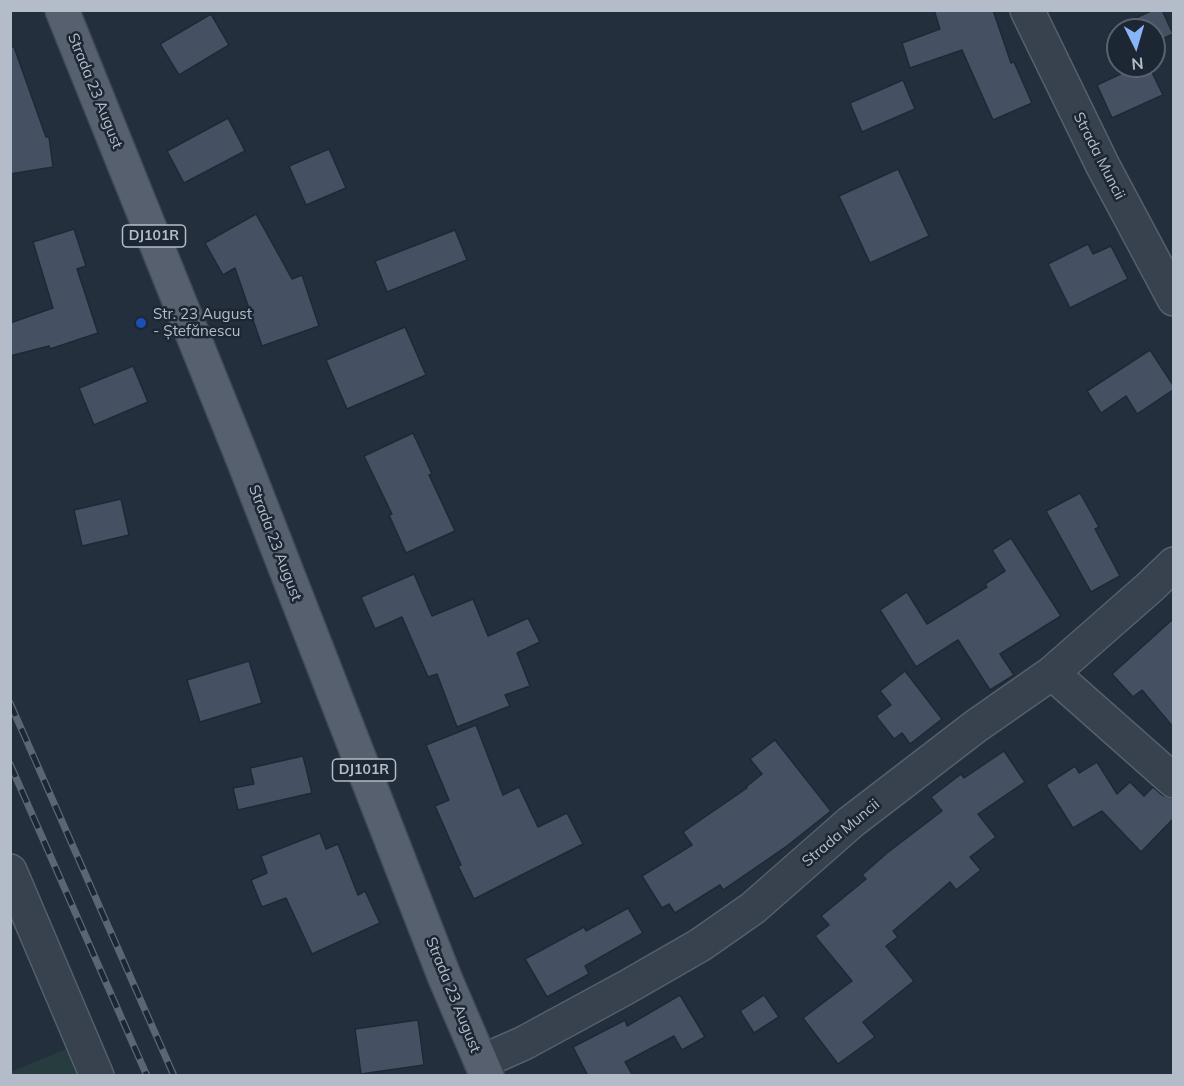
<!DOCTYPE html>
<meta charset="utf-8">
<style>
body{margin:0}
#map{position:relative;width:1184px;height:1086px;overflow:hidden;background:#242f3e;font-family:Mulish,sans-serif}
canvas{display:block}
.frame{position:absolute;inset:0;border:12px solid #b4bcc9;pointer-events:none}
.north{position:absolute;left:1106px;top:18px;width:60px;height:60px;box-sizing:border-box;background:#1d2633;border:2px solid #59626f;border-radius:50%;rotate:175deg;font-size:16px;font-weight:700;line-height:24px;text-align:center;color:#b4bcc9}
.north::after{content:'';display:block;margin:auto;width:21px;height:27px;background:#8ab4f8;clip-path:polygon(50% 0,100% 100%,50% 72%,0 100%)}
</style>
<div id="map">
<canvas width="1184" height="1086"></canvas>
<div class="frame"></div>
<div class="north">N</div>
</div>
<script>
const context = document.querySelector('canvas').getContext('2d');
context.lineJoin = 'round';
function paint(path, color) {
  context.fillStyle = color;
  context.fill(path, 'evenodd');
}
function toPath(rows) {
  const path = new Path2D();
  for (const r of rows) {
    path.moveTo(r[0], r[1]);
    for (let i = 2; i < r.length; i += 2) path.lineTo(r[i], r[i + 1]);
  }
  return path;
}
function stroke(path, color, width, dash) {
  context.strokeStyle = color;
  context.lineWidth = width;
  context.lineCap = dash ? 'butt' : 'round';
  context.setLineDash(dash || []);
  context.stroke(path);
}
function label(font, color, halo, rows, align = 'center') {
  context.font = font + ' Mulish,sans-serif';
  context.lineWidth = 5;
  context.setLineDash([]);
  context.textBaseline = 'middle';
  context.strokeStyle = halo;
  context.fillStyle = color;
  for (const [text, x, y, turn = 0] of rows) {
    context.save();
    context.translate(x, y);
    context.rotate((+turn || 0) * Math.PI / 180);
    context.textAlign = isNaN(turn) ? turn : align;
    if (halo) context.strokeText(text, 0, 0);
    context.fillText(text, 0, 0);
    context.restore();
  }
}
paint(toPath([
 [68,1048,79,1076,11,1076,11,1072]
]), '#263c3f');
const building = toPath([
 [934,10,993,10,1011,63,1014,62,1032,103,993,120,962,50,910,68,902,43,940,29,934,10],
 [1153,10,1162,10,1173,34,1154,43,1154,30,1118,30,1118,49,1110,30,1153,10],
 [211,14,229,45,179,75,160,44,211,14],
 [10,47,14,47,46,137,49,137,53,167,10,174,10,47],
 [1138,66,1149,66,1163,95,1112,118,1097,85,1138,66],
 [903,80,915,109,862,132,850,103,903,80],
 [228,118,245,151,184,183,167,151,228,118],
 [329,149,346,188,306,205,289,166,329,149],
 [898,169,929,236,870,263,839,196,898,169],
 [256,214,292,279,302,275,319,326,262,346,235,268,223,275,205,243,256,214],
 [74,229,86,266,77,269,98,333,50,349,49,346,10,356,10,323,53,308,33,242,74,229],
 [455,230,467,260,387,292,375,261,455,230],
 [1088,244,1093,254,1111,246,1128,279,1070,308,1048,264,1088,244],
 [405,327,426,375,347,409,326,360,405,327],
 [1150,350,1173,385,1173,390,1137,414,1126,396,1101,413,1087,391,1150,350],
 [133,366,148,402,94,425,79,388,133,366],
 [413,433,432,474,429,475,455,531,406,553,389,515,392,514,364,456,413,433],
 [1080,493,1099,527,1095,529,1120,576,1091,592,1046,511,1080,493],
 [121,499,129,535,82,546,74,510,121,499],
 [1011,538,1061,616,1000,654,1014,675,990,690,958,640,916,667,880,610,907,592,927,624,987,587,985,584,1005,571,992,550,1011,538],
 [414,574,432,616,473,599,488,636,528,618,540,642,517,653,530,686,505,695,510,706,457,727,437,674,428,677,402,617,375,629,361,597,414,574],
 [1173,619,1173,727,1142,690,1133,697,1112,674,1173,619],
 [249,661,262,703,200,722,187,680,249,661],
 [905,671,942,719,910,744,902,733,894,739,876,716,891,705,880,691,905,671],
 [476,725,503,795,519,787,538,827,567,813,583,844,474,899,458,866,461,865,435,806,449,800,426,745,476,725],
 [775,740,831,811,787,846,723,890,720,885,675,913,669,904,662,908,642,876,692,845,683,832,747,788,746,787,762,774,750,759,775,740],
 [1004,751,1025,782,978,814,996,837,970,857,981,870,956,890,950,882,893,931,898,937,886,946,914,981,863,1022,875,1037,838,1064,803,1018,852,981,815,936,829,925,821,916,866,879,862,875,887,853,942,811,931,797,961,774,964,778,1004,751],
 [303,756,312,793,238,810,233,788,254,784,250,768,303,756],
 [1097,762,1117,794,1130,782,1144,796,1153,787,1162,795,1173,799,1173,819,1141,852,1102,811,1073,828,1046,785,1075,766,1079,773,1097,762],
 [320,833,326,849,338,844,358,895,365,891,380,923,312,954,286,898,262,907,251,880,267,873,261,856,320,833],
 [628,908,643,933,585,966,589,974,547,997,525,959,584,927,586,931,628,908],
 [680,995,705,1037,682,1050,674,1036,625,1062,633,1076,588,1076,573,1047,625,1020,627,1026,680,995],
 [764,995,779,1017,754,1033,740,1011,764,995],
 [418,1020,424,1065,361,1074,355,1029,418,1020]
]);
paint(building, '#455162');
stroke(building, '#1f2835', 1.5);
const minor = toPath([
 [1027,10,1103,166,1174,299],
 [1052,673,1174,781],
 [10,871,97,1076],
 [481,1062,524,1043,627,987,700,945,753,908,851,822,976,726,1052,673,1150,587,1174,564]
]);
const major = toPath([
 [62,10,244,462,445,978,487,1076]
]);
stroke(minor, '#565f6c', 36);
stroke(major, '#414a57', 36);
stroke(minor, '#38414e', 33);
stroke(major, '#56606e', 33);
const rail = toPath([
 [10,703,174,1076],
 [10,764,147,1076]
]);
stroke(rail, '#5a6575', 7);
stroke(rail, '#1d2633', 4.5, [14]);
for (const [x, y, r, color] of [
 [141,323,6,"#1a4fb4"]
]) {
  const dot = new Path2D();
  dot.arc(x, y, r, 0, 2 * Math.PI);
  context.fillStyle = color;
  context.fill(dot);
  stroke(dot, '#1d2633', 2);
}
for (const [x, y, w] of [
 [154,236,63],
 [364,770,63]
]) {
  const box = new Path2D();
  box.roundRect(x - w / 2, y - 11, w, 22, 4.5);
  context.fillStyle = '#1d2633';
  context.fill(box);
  stroke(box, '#b4bcc9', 1.5);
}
label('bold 14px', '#b4bcc9', null, [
 ["DJ101R",154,236],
 ["DJ101R",364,770]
]);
label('15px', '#b4bcc9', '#1d2633', [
 ["Strada 23 August",95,91,68],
 ["Strada Muncii",1099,156,63],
 ["Strada 23 August",275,543,69],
 ["Strada Muncii",841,833,-40],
 ["Strada 23 August",453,995,68]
]);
label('15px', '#b4bcc9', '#1d2633', [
 ["Str. 23 August",153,314],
 ["- Ștefănescu",153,331]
], 'left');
</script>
